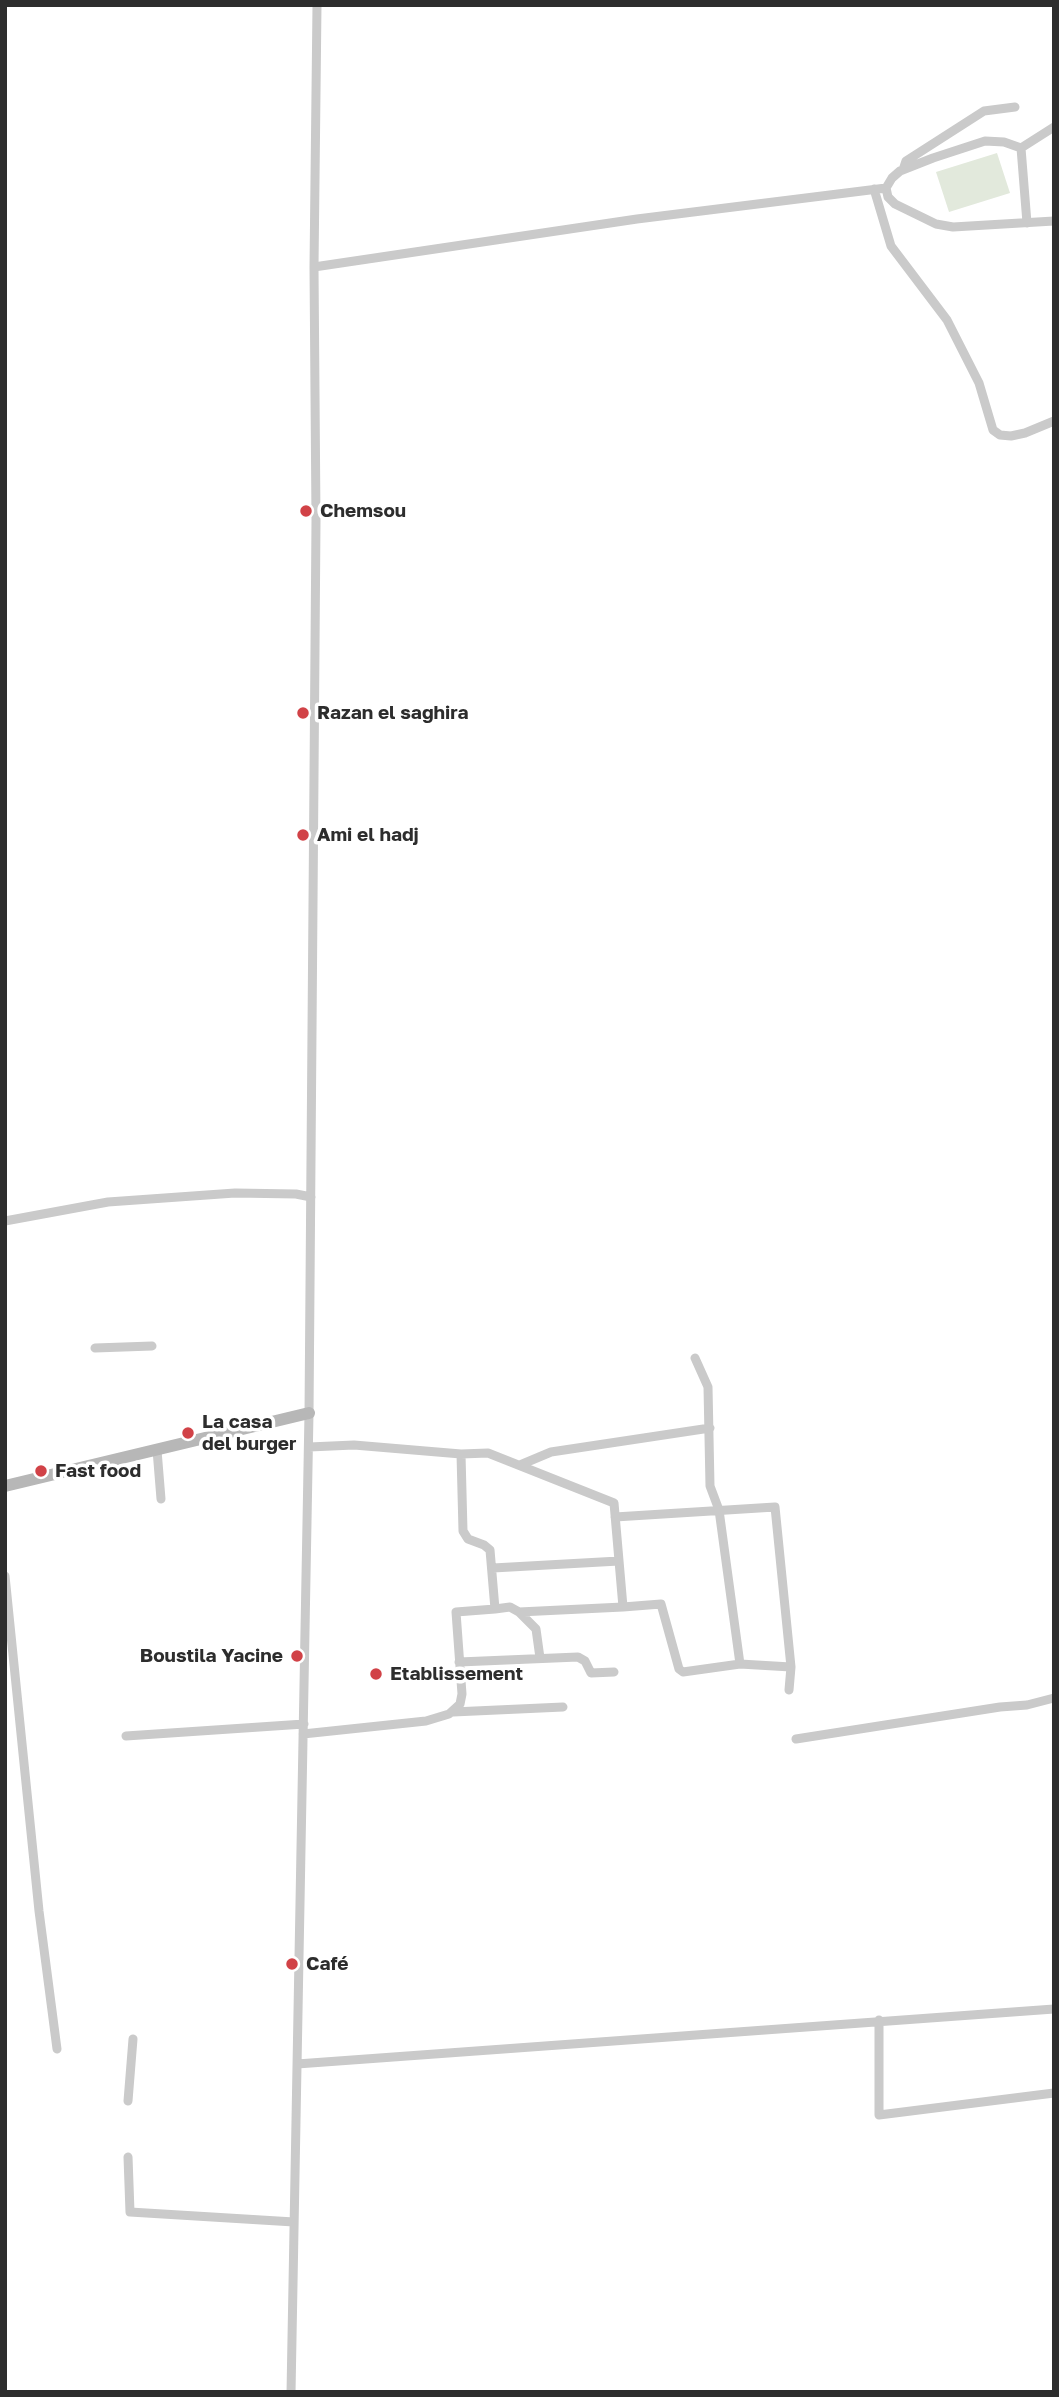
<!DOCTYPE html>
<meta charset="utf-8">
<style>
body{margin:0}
#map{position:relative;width:1059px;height:2397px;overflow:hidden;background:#fff;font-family:"Golos Text",sans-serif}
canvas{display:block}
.frame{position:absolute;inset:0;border:7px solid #2d2d2d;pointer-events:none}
</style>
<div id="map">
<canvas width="1059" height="2397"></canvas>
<div class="frame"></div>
</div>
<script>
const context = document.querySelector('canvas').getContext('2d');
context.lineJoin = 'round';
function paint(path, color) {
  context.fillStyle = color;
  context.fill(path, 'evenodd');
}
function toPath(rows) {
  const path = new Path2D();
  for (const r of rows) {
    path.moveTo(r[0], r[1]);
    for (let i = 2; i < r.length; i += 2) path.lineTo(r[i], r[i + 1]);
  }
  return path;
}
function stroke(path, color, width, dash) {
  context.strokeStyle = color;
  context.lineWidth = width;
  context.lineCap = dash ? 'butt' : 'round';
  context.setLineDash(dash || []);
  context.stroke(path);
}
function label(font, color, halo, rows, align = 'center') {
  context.font = font + ' "Golos Text",sans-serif';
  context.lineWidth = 7;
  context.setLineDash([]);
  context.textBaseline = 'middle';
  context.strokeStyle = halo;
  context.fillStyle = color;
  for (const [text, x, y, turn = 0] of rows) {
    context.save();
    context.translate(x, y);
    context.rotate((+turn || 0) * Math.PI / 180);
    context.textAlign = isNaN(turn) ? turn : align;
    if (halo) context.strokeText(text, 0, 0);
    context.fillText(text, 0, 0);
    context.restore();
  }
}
paint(toPath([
 [997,153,1010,193,949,212,936,172]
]), '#e2e9dc');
stroke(toPath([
 [1054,127,1021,148,1004,142,985,141,933,158,900,171,892,178,886,188,888,197,895,204,936,224,953,227,1054,221],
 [1021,148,1027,223],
 [903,170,906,161,984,111,1015,107],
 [874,189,891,246,947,320,979,383,993,430,1000,435,1011,436,1025,433,1054,421],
 [314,267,637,219,886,188],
 [5,1221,108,1202,235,1193,296,1194,311,1197],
 [95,1348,152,1346],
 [695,1358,708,1387,710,1486,719,1510,740,1664],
 [309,1447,354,1445,461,1454,488,1453,614,1503,623,1607,519,1612,510,1607,495,1609],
 [157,1450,161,1499],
 [520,1465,551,1452,710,1428],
 [615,1517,775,1507,791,1667],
 [493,1568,619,1561],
 [5,1576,39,1911,57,2049],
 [623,1607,661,1604,679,1669,683,1672,740,1664,791,1667,789,1690],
 [519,1612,536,1629,540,1658],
 [459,1662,578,1657,585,1661,591,1673,614,1672],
 [453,1712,563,1707],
 [303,1734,426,1721,449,1714,460,1704,462,1694,456,1612,495,1609,490,1550,484,1545,468,1539,463,1531,461,1454],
 [126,1736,304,1724],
 [796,1739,1000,1707,1027,1705,1054,1698],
 [879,2020,879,2115,1054,2093],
 [297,2064,1054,2009],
 [128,2101,133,2039],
 [128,2157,130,2212,294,2222],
 [291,2392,309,1413,316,520,314,267,317,5]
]), '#cacaca', 9);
stroke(toPath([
 [5,1486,309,1413]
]), '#b7b7b7', 12);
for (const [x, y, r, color] of [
 [306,511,7,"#d14247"],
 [303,713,7,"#d14247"],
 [303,835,7,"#d14247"],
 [188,1433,7,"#d14247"],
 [41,1471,7,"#d14247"],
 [297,1656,7,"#d14247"],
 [376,1674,7,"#d14247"],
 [292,1964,7,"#d14247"]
]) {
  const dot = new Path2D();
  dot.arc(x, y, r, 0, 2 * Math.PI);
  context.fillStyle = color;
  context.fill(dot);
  stroke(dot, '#fff', 2.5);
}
label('bold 19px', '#2d2d2d', '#fff', [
 ["Chemsou",320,511],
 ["Razan el saghira",317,713],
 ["Ami el hadj",317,835],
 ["La casa",202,1422],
 ["del burger",202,1444],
 ["Fast food",55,1471],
 ["Boustila Yacine",283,1656,"right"],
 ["Etablissement",390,1674],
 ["Café",306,1964]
], 'left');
</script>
